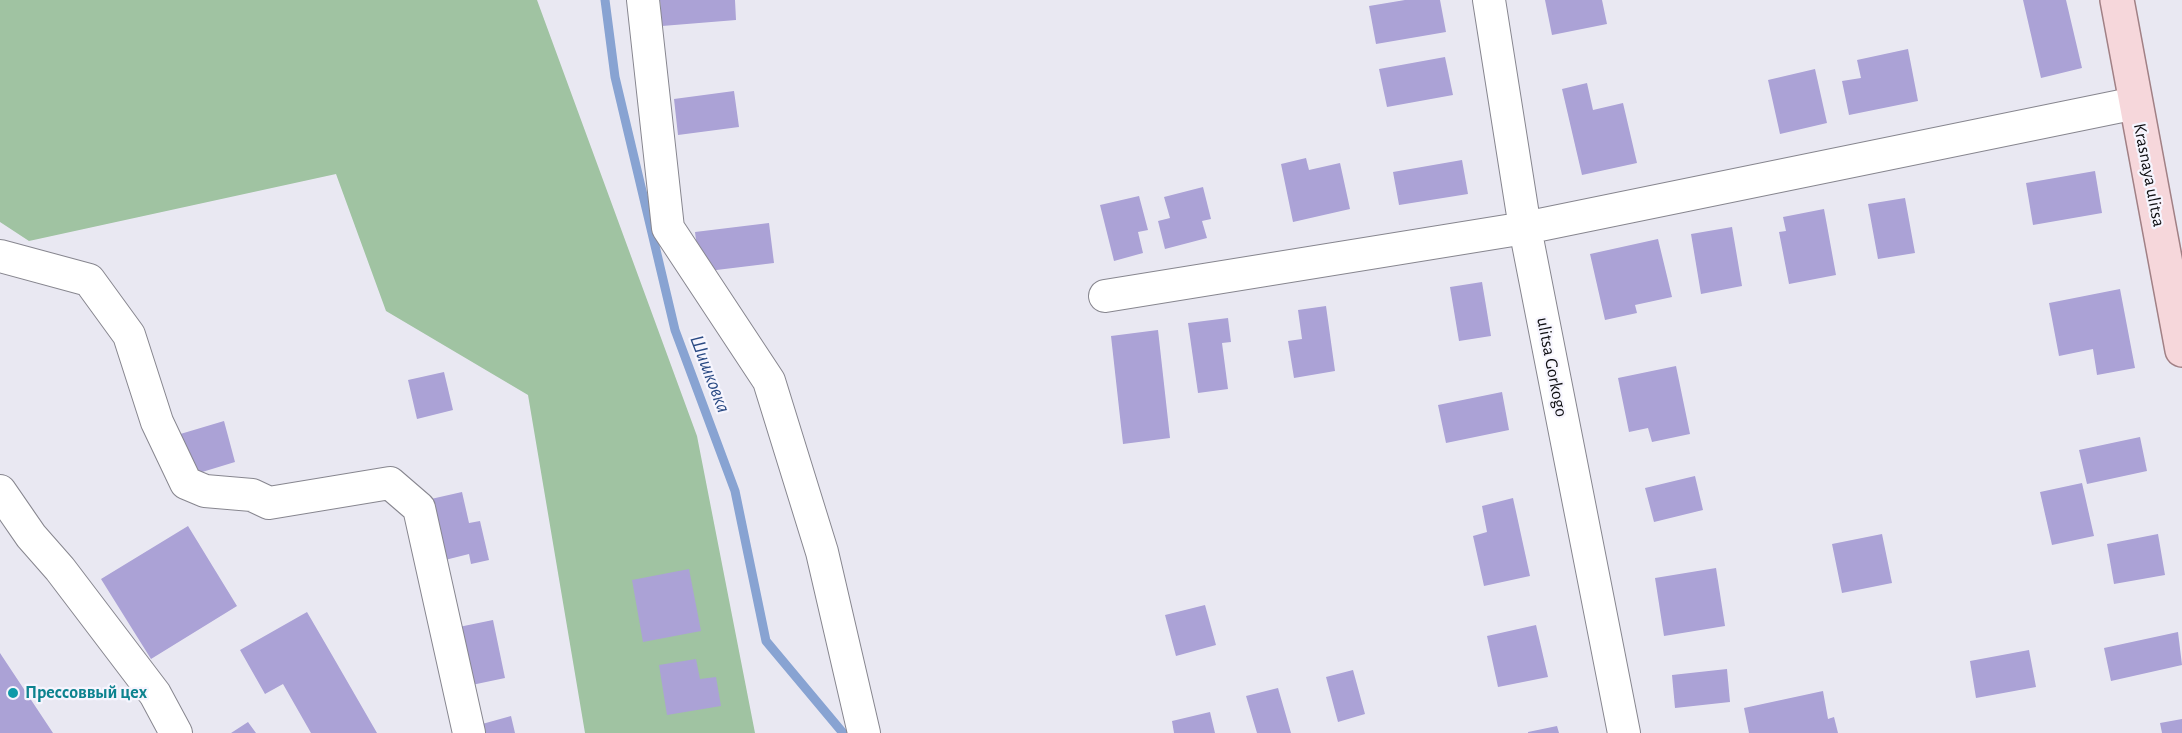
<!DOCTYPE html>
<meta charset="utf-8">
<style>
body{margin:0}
canvas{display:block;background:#e9e8f2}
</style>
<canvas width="2182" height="733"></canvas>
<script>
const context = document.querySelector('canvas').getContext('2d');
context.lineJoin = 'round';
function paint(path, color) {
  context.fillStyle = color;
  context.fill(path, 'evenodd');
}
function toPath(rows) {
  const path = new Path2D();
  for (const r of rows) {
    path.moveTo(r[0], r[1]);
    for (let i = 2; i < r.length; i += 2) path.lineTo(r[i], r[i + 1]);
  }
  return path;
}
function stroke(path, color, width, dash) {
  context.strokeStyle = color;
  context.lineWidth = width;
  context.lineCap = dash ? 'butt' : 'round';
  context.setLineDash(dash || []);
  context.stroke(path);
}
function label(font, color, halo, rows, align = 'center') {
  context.font = font + ' "Alegreya Sans",sans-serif';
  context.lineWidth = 4.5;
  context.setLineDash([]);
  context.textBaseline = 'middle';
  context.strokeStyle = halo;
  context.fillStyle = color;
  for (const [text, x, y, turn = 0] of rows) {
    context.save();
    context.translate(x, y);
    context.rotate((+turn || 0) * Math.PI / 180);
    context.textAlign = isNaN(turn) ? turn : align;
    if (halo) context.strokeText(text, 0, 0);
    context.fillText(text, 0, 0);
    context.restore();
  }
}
paint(toPath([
 [0,0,537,0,697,436,755,733,585,733,528,395,386,311,336,174,29,241,0,222]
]), '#a0c3a2');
stroke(toPath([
 [605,0,615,77,675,330,735,491,766,641,843,733]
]), '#88a3d2', 9);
paint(toPath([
 [660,0,735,0,736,20,662,26],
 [1405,0,1440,0,1446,32,1376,44,1369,6],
 [1545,0,1602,0,1607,24,1552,35],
 [2023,0,2066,0,2082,68,2041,78],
 [1908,49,1918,101,1849,115,1842,81,1861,78,1857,60],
 [1445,57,1453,95,1387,107,1379,69],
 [1815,69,1827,123,1780,134,1768,80],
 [1587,83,1593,110,1623,103,1637,163,1582,175,1562,89],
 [734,91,739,127,678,135,674,99],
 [1306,158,1309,170,1340,163,1350,209,1293,222,1281,164],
 [1462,160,1468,194,1399,205,1393,172],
 [2095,171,2102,213,2033,225,2026,183],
 [1203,187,1211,219,1202,221,1207,238,1165,249,1158,221,1170,218,1164,197],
 [1139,196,1148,230,1138,232,1143,253,1114,261,1100,205],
 [1905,198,1915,253,1878,259,1868,204],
 [1824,209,1836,275,1789,284,1779,232,1786,231,1783,217],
 [769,223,774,263,700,272,695,232],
 [1732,227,1742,286,1701,294,1691,234],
 [1658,239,1672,297,1635,305,1637,313,1605,320,1590,254],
 [1482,282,1491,336,1459,341,1450,287],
 [2120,289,2135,368,2097,375,2093,349,2059,356,2049,303],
 [1326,306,1335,371,1294,378,1288,341,1302,339,1298,310],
 [1228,318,1231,342,1222,343,1228,389,1198,393,1188,323],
 [1158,330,1170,438,1123,444,1111,336],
 [1676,366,1690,434,1652,442,1648,428,1629,432,1618,378],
 [444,372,453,410,417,419,408,380],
 [1502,392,1509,430,1446,443,1438,405],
 [224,421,235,462,189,476,177,435],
 [2140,437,2147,471,2087,484,2079,450],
 [1695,476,1703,510,1654,522,1645,488],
 [2082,483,2094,536,2052,545,2040,492],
 [462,492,469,523,480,521,489,560,471,564,469,554,445,560,431,499],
 [1513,498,1530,576,1484,586,1473,536,1487,532,1482,506],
 [188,526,237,606,151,659,101,579],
 [1882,534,1892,583,1842,593,1832,544],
 [2158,534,2165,575,2114,584,2107,544],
 [1716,568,1725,626,1664,636,1655,578],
 [689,569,701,631,643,642,632,580],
 [1205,605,1216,645,1176,656,1165,615],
 [307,612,332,655,377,733,311,733,283,684,265,694,240,650],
 [493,620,505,678,467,686,454,628],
 [1536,625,1548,677,1498,687,1487,636],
 [2178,632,2182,665,2111,681,2104,648],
 [2029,650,2036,687,1976,698,1970,661],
 [0,653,53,733,0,733],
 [696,659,700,679,716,677,721,706,667,715,659,665],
 [1727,669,1730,702,1675,708,1672,675],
 [1353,670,1365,714,1338,722,1326,677],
 [1278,688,1291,733,1257,733,1246,696],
 [1823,691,1828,719,1834,717,1838,733,1749,733,1744,708],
 [1210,712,1215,733,1174,733,1172,721],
 [511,716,515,733,477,733,475,726],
 [2182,719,2182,733,2162,733,2160,723],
 [248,722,256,733,231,733],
 [1557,726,1559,733,1528,733,1528,732]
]), '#aba2d6');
const minor = toPath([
 [643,0,668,228,769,381,822,552,864,733],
 [1489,0,1525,228,1624,733],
 [0,256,89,280,129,335,157,422,186,483,205,491,252,495,269,503,390,483,419,508,469,733],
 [1105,296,1525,228,2136,103],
 [0,491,31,536,60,569,155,694,176,733]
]);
const major = toPath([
 [2117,0,2182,350]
]);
stroke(minor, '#87868f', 34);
stroke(major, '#a18085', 36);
stroke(minor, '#fff', 32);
stroke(major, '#f6d7db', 33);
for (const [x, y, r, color] of [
 [13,693,6,"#0f9aa8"]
]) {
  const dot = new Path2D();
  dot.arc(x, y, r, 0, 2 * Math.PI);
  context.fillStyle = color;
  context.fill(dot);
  stroke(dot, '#f6f5fe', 2);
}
label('18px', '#0e0e11', '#f6f5fe', [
 ["Krasnaya ulitsa",2149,175,79],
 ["ulitsa Gorkogo",1552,367,79]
]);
label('bold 18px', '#0d838f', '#f6f5fe', [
 ["Прессоввый цех",25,693]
], 'left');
label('italic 20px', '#294983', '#f6f5fe', [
 ["Шишковка",710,374,69]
]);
</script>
